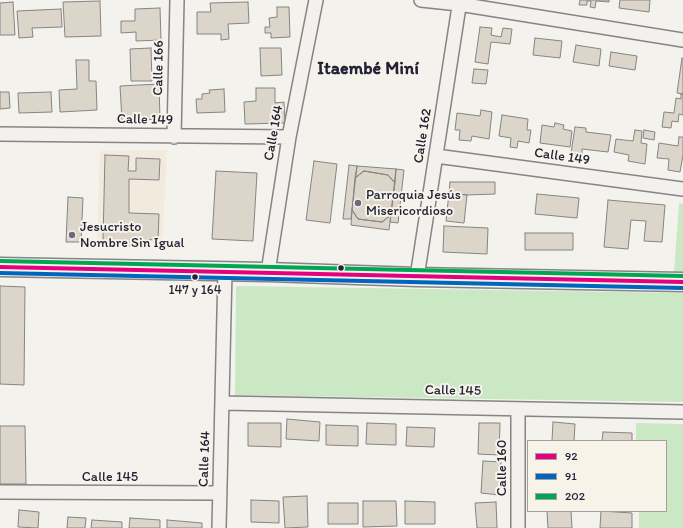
<!DOCTYPE html>
<meta charset="utf-8">
<style>
body{margin:0}
#map{position:relative;width:683px;height:528px;overflow:hidden;background:#f4f2ec;font-family:Itim,sans-serif}
canvas{display:block}
.legend{position:absolute;left:527px;top:440px;width:140px;height:72px;box-sizing:border-box;background:#f7f3e8;border:1px solid #a29fa3;margin:0;padding:5px 7px;list-style:none;font-size:12px;color:#22223b}
.legend li{display:flex;align-items:center;gap:8px;height:20px}
.legend b{width:20px;border:1px solid #a29fa3}
</style>
<div id="map">
<canvas width="683" height="528"></canvas>
<ul class="legend">
<li><b style="height:5px;background:#e5007d"></b>92</li>
<li><b style="height:5px;background:#0065bd"></b>91</li>
<li><b style="height:5px;background:#00a651"></b>202</li>
</ul>
</div>
<script>
const context = document.querySelector('canvas').getContext('2d');
context.lineJoin = 'round';
function paint(path, color) {
  context.fillStyle = color;
  context.fill(path, 'evenodd');
}
function toPath(rows) {
  const path = new Path2D();
  for (const r of rows) {
    path.moveTo(r[0], r[1]);
    for (let i = 2; i < r.length; i += 2) path.lineTo(r[i], r[i + 1]);
  }
  return path;
}
function stroke(path, color, width, dash) {
  context.strokeStyle = color;
  context.lineWidth = width;
  context.lineCap = dash ? 'butt' : 'round';
  context.setLineDash(dash || []);
  context.stroke(path);
}
function label(font, color, halo, rows, align = 'center') {
  context.font = font + ' Itim,sans-serif';
  context.lineWidth = 4;
  context.setLineDash([]);
  context.textBaseline = 'middle';
  context.strokeStyle = halo;
  context.fillStyle = color;
  for (const [text, x, y, turn = 0] of rows) {
    context.save();
    context.translate(x, y);
    context.rotate((+turn || 0) * Math.PI / 180);
    context.textAlign = isNaN(turn) ? turn : align;
    if (halo) context.strokeText(text, 0, 0);
    context.fillText(text, 0, 0);
    context.restore();
  }
}
paint(toPath([
 [167,150,162,243,114,245,97,245,100,151]
]), '#f2eadc');
paint(toPath([
 [679,203,683,204,683,272,674,272],
 [236,286,683,293,683,402,235,395],
 [636,423,683,424,683,528,639,528,639,511,666,511,666,441,636,441]
]), '#cae8c4');
const building = toPath([
 [580,0,609,0,609,2,596,1,595,8,590,7,591,1,587,1,587,5,579,5,580,0],
 [620,0,650,0,649,12,619,8,620,0],
 [100,1,101,36,65,37,63,2,100,1],
 [13,2,15,35,0,35,0,3,13,2],
 [248,2,249,23,228,24,229,39,221,40,221,34,197,34,197,12,211,12,210,3,248,2],
 [277,7,289,7,290,37,271,38,271,33,265,33,265,27,270,27,269,18,277,17,277,7],
 [160,8,161,40,136,41,136,32,121,33,121,21,135,21,135,9,160,8],
 [61,9,62,27,32,28,33,37,19,38,17,11,61,9],
 [480,27,492,28,491,35,501,37,503,28,512,29,510,44,491,42,488,64,475,62,480,27],
 [535,38,562,41,560,58,533,55,535,38],
 [576,45,601,49,599,66,573,62,576,45],
 [151,48,152,81,131,81,130,49,151,48],
 [260,48,281,48,282,75,261,76,260,48],
 [611,52,637,56,635,70,609,66,611,52],
 [682,58,683,59,683,94,677,93,682,58],
 [76,60,89,60,89,81,96,81,97,110,60,112,59,90,77,89,76,60],
 [474,69,488,70,486,84,472,83,474,69],
 [159,84,160,119,122,121,120,86,159,84],
 [256,88,275,88,275,103,284,102,285,123,245,124,244,102,256,101,256,88],
 [224,89,225,112,197,113,196,99,202,99,202,94,210,93,209,90,224,89],
 [0,92,9,92,10,108,0,109,0,92],
 [51,92,52,112,19,113,18,93,51,92],
 [681,94,683,94,683,115,679,114,678,122,672,121,671,128,662,127,664,112,674,113,676,98,681,99,681,94],
 [481,110,492,112,489,139,472,136,471,141,459,140,460,130,455,130,457,113,480,116,481,110],
 [502,115,528,119,527,130,531,130,529,143,518,141,517,148,510,147,511,138,499,136,502,115],
 [555,123,564,125,563,129,572,131,570,147,540,143,542,125,554,127,555,123],
 [575,127,586,128,586,132,611,135,608,152,582,149,582,155,571,153,575,127],
 [635,130,642,131,641,143,647,144,645,164,628,161,629,155,614,152,616,139,633,141,635,130],
 [644,130,655,132,654,140,643,138,644,130],
 [679,137,683,137,683,155,680,172,668,170,669,159,657,158,659,143,678,146,679,137],
 [105,155,129,156,128,171,136,171,136,158,160,159,159,180,129,179,129,213,159,214,158,240,131,239,131,246,114,245,114,241,103,241,105,155],
 [314,161,337,164,330,223,306,220,314,161],
 [349,165,357,166,351,219,343,219,349,165],
 [357,166,396,169,395,183,388,175,364,171,355,178,357,166],
 [396,169,404,170,398,223,390,222,396,169],
 [216,171,257,173,253,241,212,239,216,171],
 [364,171,388,175,395,183,391,215,382,222,358,219,352,210,355,178,364,171],
 [450,182,495,182,495,194,467,195,449,193,450,182],
 [449,193,467,195,464,223,446,221,449,193],
 [537,194,579,198,577,218,535,214,537,194],
 [68,197,83,198,81,242,66,242,68,197],
 [608,200,665,205,662,242,644,241,646,221,631,220,628,249,604,247,608,200],
 [352,210,358,219,382,222,391,215,389,230,351,225,352,210],
 [444,226,488,228,487,254,443,252,444,226],
 [525,233,573,233,573,250,525,250,525,233],
 [0,286,25,287,24,385,0,384,0,286],
 [287,419,320,422,319,441,286,439,287,419],
 [553,422,575,424,574,441,552,441,553,422],
 [248,423,281,423,281,447,248,446,248,423],
 [367,423,396,424,396,445,366,444,367,423],
 [479,423,500,423,499,455,478,454,479,423],
 [326,425,358,426,358,446,326,445,326,425],
 [0,426,25,426,26,484,0,484,0,426],
 [407,427,435,428,434,447,406,446,407,427],
 [603,432,632,433,632,441,602,441,603,432],
 [483,461,501,462,499,495,481,493,483,461],
 [307,496,308,527,285,528,283,497,307,496],
 [251,500,279,501,279,523,251,522,251,500],
 [363,501,396,501,397,526,363,527,363,501],
 [405,501,435,502,435,524,405,524,405,501],
 [496,502,497,528,477,528,475,503,496,502],
 [328,503,358,503,358,524,328,524,328,503],
 [19,510,39,512,38,528,18,527,19,510],
 [547,511,571,511,572,528,548,528,547,511],
 [601,511,632,513,632,528,600,528,601,511],
 [68,517,86,518,85,528,67,528,68,517],
 [130,518,160,520,160,528,129,528,130,518],
 [92,520,122,522,122,528,91,528,92,520],
 [167,520,202,523,202,528,167,528,167,520]
]);
paint(building, '#dcd5c9');
stroke(building, '#858486', 1);
const minor = toPath([
 [421,0,459,4,683,40],
 [0,134,289,137],
 [174,137,177,0],
 [436,156,683,189],
 [268,272,289,137,316,0],
 [417,277,460,0],
 [223,403,683,412],
 [518,409,518,528],
 [0,492,220,493],
 [219,528,225,271]
]);
const secondary = toPath([
 [0,267,268,272,417,277,683,282]
]);
stroke(minor, '#858486', 16);
stroke(secondary, '#858486', 21);
stroke(minor, '#f2f1ed', 13);
stroke(secondary, '#f2f1ed', 18);
stroke(toPath([
 [0,267,683,282]
]), '#e5007d', 4);
stroke(toPath([
 [0,273,683,288]
]), '#0065bd', 4);
stroke(toPath([
 [0,261,683,276]
]), '#00a651', 4);
for (const [x, y, r, color] of [
 [358,203,4,"#6c6b79"],
 [72,235,4,"#6c6b79"],
 [341,268,3.5,"#22223b"],
 [195,277,3.5,"#22223b"]
]) {
  const dot = new Path2D();
  dot.arc(x, y, r, 0, 2 * Math.PI);
  context.fillStyle = color;
  context.fill(dot);
  stroke(dot, '#f7f3e8', 1.5);
}
label('13px', '#22223b', '#f7f3e8', [
 ["147 y 164",195,291]
]);
label('14px', '#22223b', '#f7f3e8', [
 ["Calle 166",159,68,-89],
 ["Calle 149",145,120,1],
 ["Calle 164",274,133,-80],
 ["Calle 162",423,136,-81],
 ["Calle 149",562,157,8],
 ["Calle 145",453,391,1],
 ["Calle 164",205,459,-88],
 ["Calle 160",502,468,-90],
 ["Calle 145",110,477]
]);
label('14px', '#22223b', '#f7f3e8', [
 ["Parroquia Jesús",366,195],
 ["Misericordioso",366,211],
 ["Jesucristo",80,227],
 ["Nombre Sin Igual",80,243]
], 'left');
label('bold 18px', '#22223b', '#f7f3e8', [
 ["Itaembé Miní",368,69]
]);
</script>
